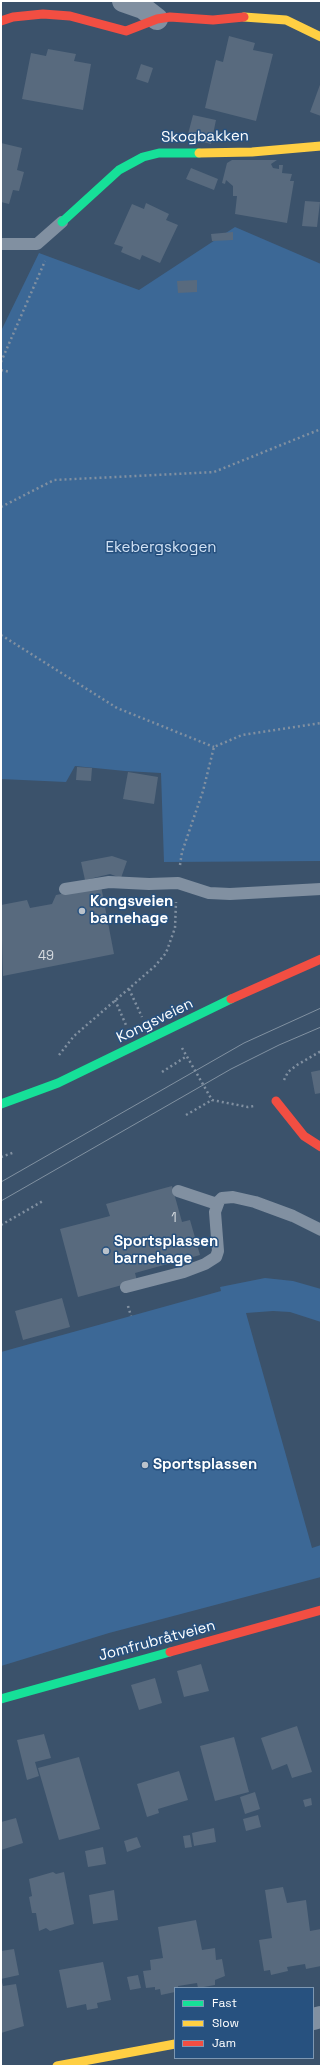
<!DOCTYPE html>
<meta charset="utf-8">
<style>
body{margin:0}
#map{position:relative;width:322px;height:2067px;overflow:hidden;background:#3b526b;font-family:"Space Grotesk",sans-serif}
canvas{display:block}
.frame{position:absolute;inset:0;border:2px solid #fff;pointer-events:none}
.legend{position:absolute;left:174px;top:1987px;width:140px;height:72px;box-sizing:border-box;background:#27517f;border:1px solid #7d97b2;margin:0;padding:5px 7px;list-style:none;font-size:12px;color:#fff}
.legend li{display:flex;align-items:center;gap:8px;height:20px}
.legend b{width:20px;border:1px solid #7d97b2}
</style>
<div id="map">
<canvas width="322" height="2067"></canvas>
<div class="frame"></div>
<ul class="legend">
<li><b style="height:5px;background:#16e098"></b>Fast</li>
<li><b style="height:5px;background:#ffcf43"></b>Slow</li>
<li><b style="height:5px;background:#f24e42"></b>Jam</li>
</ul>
</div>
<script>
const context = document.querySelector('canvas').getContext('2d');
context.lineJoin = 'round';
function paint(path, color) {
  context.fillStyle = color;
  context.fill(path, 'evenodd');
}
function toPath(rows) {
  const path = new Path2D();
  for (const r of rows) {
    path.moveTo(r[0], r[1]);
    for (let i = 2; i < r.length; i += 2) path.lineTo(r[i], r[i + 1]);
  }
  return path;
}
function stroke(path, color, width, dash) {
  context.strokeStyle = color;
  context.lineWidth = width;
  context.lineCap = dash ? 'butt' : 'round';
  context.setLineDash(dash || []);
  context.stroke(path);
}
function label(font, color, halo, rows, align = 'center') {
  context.font = font + ' "Space Grotesk",sans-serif';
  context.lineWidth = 3;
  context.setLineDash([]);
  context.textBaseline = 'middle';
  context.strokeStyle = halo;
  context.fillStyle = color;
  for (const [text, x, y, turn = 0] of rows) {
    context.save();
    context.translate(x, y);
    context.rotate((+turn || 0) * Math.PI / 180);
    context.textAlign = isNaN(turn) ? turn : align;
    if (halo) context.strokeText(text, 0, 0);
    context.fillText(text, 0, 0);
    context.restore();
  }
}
paint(toPath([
 [235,227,321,264,321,861,164,862,161,773,125,771,75,766,66,782,1,779,1,331,39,253,139,290],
 [265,1278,293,1281,321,1289,321,1322,290,1312,273,1311,246,1313,312,1548,321,1545,321,1577,109,1633,1,1666,1,1352,221,1291,220,1287]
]), '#3c6896');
paint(toPath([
 [229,36,255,43,253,50,273,54,256,121,205,108,216,60,223,62],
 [48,49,76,54,74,61,91,64,83,110,22,99,31,53,46,56],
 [141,64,153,68,148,83,136,79],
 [321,82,321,116,310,112],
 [193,115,216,120,211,144,187,138],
 [1,143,22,148,17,170,24,172,19,191,13,190,9,204,1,202],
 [232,160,277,160,271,164,273,168,279,169,279,165,283,165,282,173,292,174,290,181,294,181,287,223,235,214,237,196,233,196,233,186,226,180,225,184,222,183,227,163],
 [191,168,218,179,214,190,186,179],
 [305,201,320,202,317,227,302,226],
 [146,203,169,214,166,220,178,225,160,263,142,255,140,260,121,252,123,247,114,244,132,204,144,209],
 [233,232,233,240,212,241,211,234],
 [197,280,197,292,178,293,177,281],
 [77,767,92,768,91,781,76,780],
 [128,772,158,777,154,804,123,799],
 [112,856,127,861,121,878,110,874,85,880,81,862],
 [101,886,114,954,3,976,1,905,27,900,30,908,52,904,56,895],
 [321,1070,321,1093,315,1094,311,1072],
 [172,1186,182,1222,190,1220,200,1255,135,1273,137,1281,78,1297,60,1229,110,1216,106,1204],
 [62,1298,70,1327,23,1340,15,1311],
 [201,1664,209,1691,184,1697,177,1671],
 [155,1678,162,1703,139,1710,131,1685],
 [297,1726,312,1772,292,1778,287,1764,272,1770,261,1738],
 [44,1734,51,1758,35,1762,39,1776,27,1780,17,1740],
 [234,1737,249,1792,215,1801,200,1746],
 [79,1757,100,1829,59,1840,38,1768],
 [179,1771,188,1800,158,1809,159,1813,147,1817,137,1784],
 [255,1792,260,1809,245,1814,240,1797],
 [311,1798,312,1805,305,1807,303,1800],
 [258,1815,261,1827,246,1831,243,1819],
 [16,1818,23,1843,1,1850,1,1822],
 [214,1828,216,1842,194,1846,192,1833],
 [190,1835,192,1847,185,1848,183,1836],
 [137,1837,141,1847,127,1852,124,1841],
 [103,1847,106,1864,88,1867,85,1851],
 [53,1872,56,1874,64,1872,74,1924,50,1931,46,1928,39,1931,36,1913,32,1913,29,1897,32,1896,29,1879],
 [283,1887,287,1903,306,1900,310,1931,321,1929,321,1966,306,1969,305,1964,287,1967,288,1971,271,1975,270,1970,264,1971,259,1940,272,1938,265,1890],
 [114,1890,118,1920,93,1924,89,1895],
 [196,1920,202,1950,215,1948,216,1960,222,1959,225,1976,215,1980,215,1985,198,1988,197,1983,178,1986,178,1988,175,1988,175,1992,161,1995,160,1989,155,1990,155,1987,146,1988,143,1971,151,1970,150,1960,163,1958,158,1927],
 [14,1949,19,1975,1,1979,1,1951],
 [103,1962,111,2000,97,2003,98,2008,87,2010,86,2004,67,2008,59,1970],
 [138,1975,141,1988,130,1990,127,1977],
 [1,1979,3,1986,16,1984,24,2026,1,2033]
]), '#586a7e');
stroke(toPath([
 [1,362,45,261],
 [1,370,10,372],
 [1,507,54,480,214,472,321,429],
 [1,635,117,708,214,747],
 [180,865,182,852,203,791,214,747,242,735,321,723],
 [129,989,142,1017],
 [115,1000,126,1025],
 [182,1048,212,1100,248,1107,254,1106],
 [59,1055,74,1036,155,966,166,953,175,928,176,902],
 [162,1072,187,1056],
 [284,1080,288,1072,297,1065,321,1051],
 [186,1115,212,1100],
 [1,1157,15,1152],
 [1,1225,43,1201],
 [128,1306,131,1316]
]), '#8190a1', 2.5, [2, 3]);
stroke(toPath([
 [1,244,37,244,62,222],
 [65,889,109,882,149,884,178,883,209,893,230,894,321,889],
 [178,1191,217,1204],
 [126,1287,184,1272,205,1264,216,1257,218,1251,215,1212,219,1201,222,1198,233,1197,255,1202,293,1216,321,1230]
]), '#8190a1', 12);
stroke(toPath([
 [123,1,143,8,157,19],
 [313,2019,321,2017]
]), '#8190a1', 22);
stroke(toPath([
 [62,222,119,170,143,157,159,153,199,153],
 [1,1104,58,1083,231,999],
 [1,1699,170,1652]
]), '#16e098', 9);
stroke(toPath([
 [244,17,286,20,321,37],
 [199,153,252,152,321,146],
 [57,2066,175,2044]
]), '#ffcf43', 9);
stroke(toPath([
 [1,21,13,17,43,14,70,16,126,31,157,19,170,17,213,20,244,17],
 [231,999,321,959],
 [276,1101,304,1136,321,1147],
 [170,1652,321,1610]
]), '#f24e42', 9);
stroke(toPath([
 [1,1182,244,1043,321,1008],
 [1,1201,231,1069,279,1045,321,1027]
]), '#8191a1', 1);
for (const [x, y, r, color] of [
 [82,911,4,"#bac2cb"],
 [106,1251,4,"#bac2cb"],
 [145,1465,4,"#bac2cb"]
]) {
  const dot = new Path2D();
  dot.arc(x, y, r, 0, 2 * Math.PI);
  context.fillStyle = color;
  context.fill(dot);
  stroke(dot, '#27517f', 1.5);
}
label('13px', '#d5dadf', null, [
 ["49",46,956],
 ["1",174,1218]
]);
label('15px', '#fff', '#27517f', [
 ["Skogbakken",205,137,-1],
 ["Kongsveien",155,1021,-26],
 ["Jomfrubråtveien",157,1641,-15]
]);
label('15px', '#d1e2f5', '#27517f', [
 ["Ekebergskogen",161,548]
]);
label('bold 15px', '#fff', '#27517f', [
 ["Kongsveien",90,902],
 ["barnehage",90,919],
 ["Sportsplassen",114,1242],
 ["barnehage",114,1259],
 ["Sportsplassen",153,1465]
], 'left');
</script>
